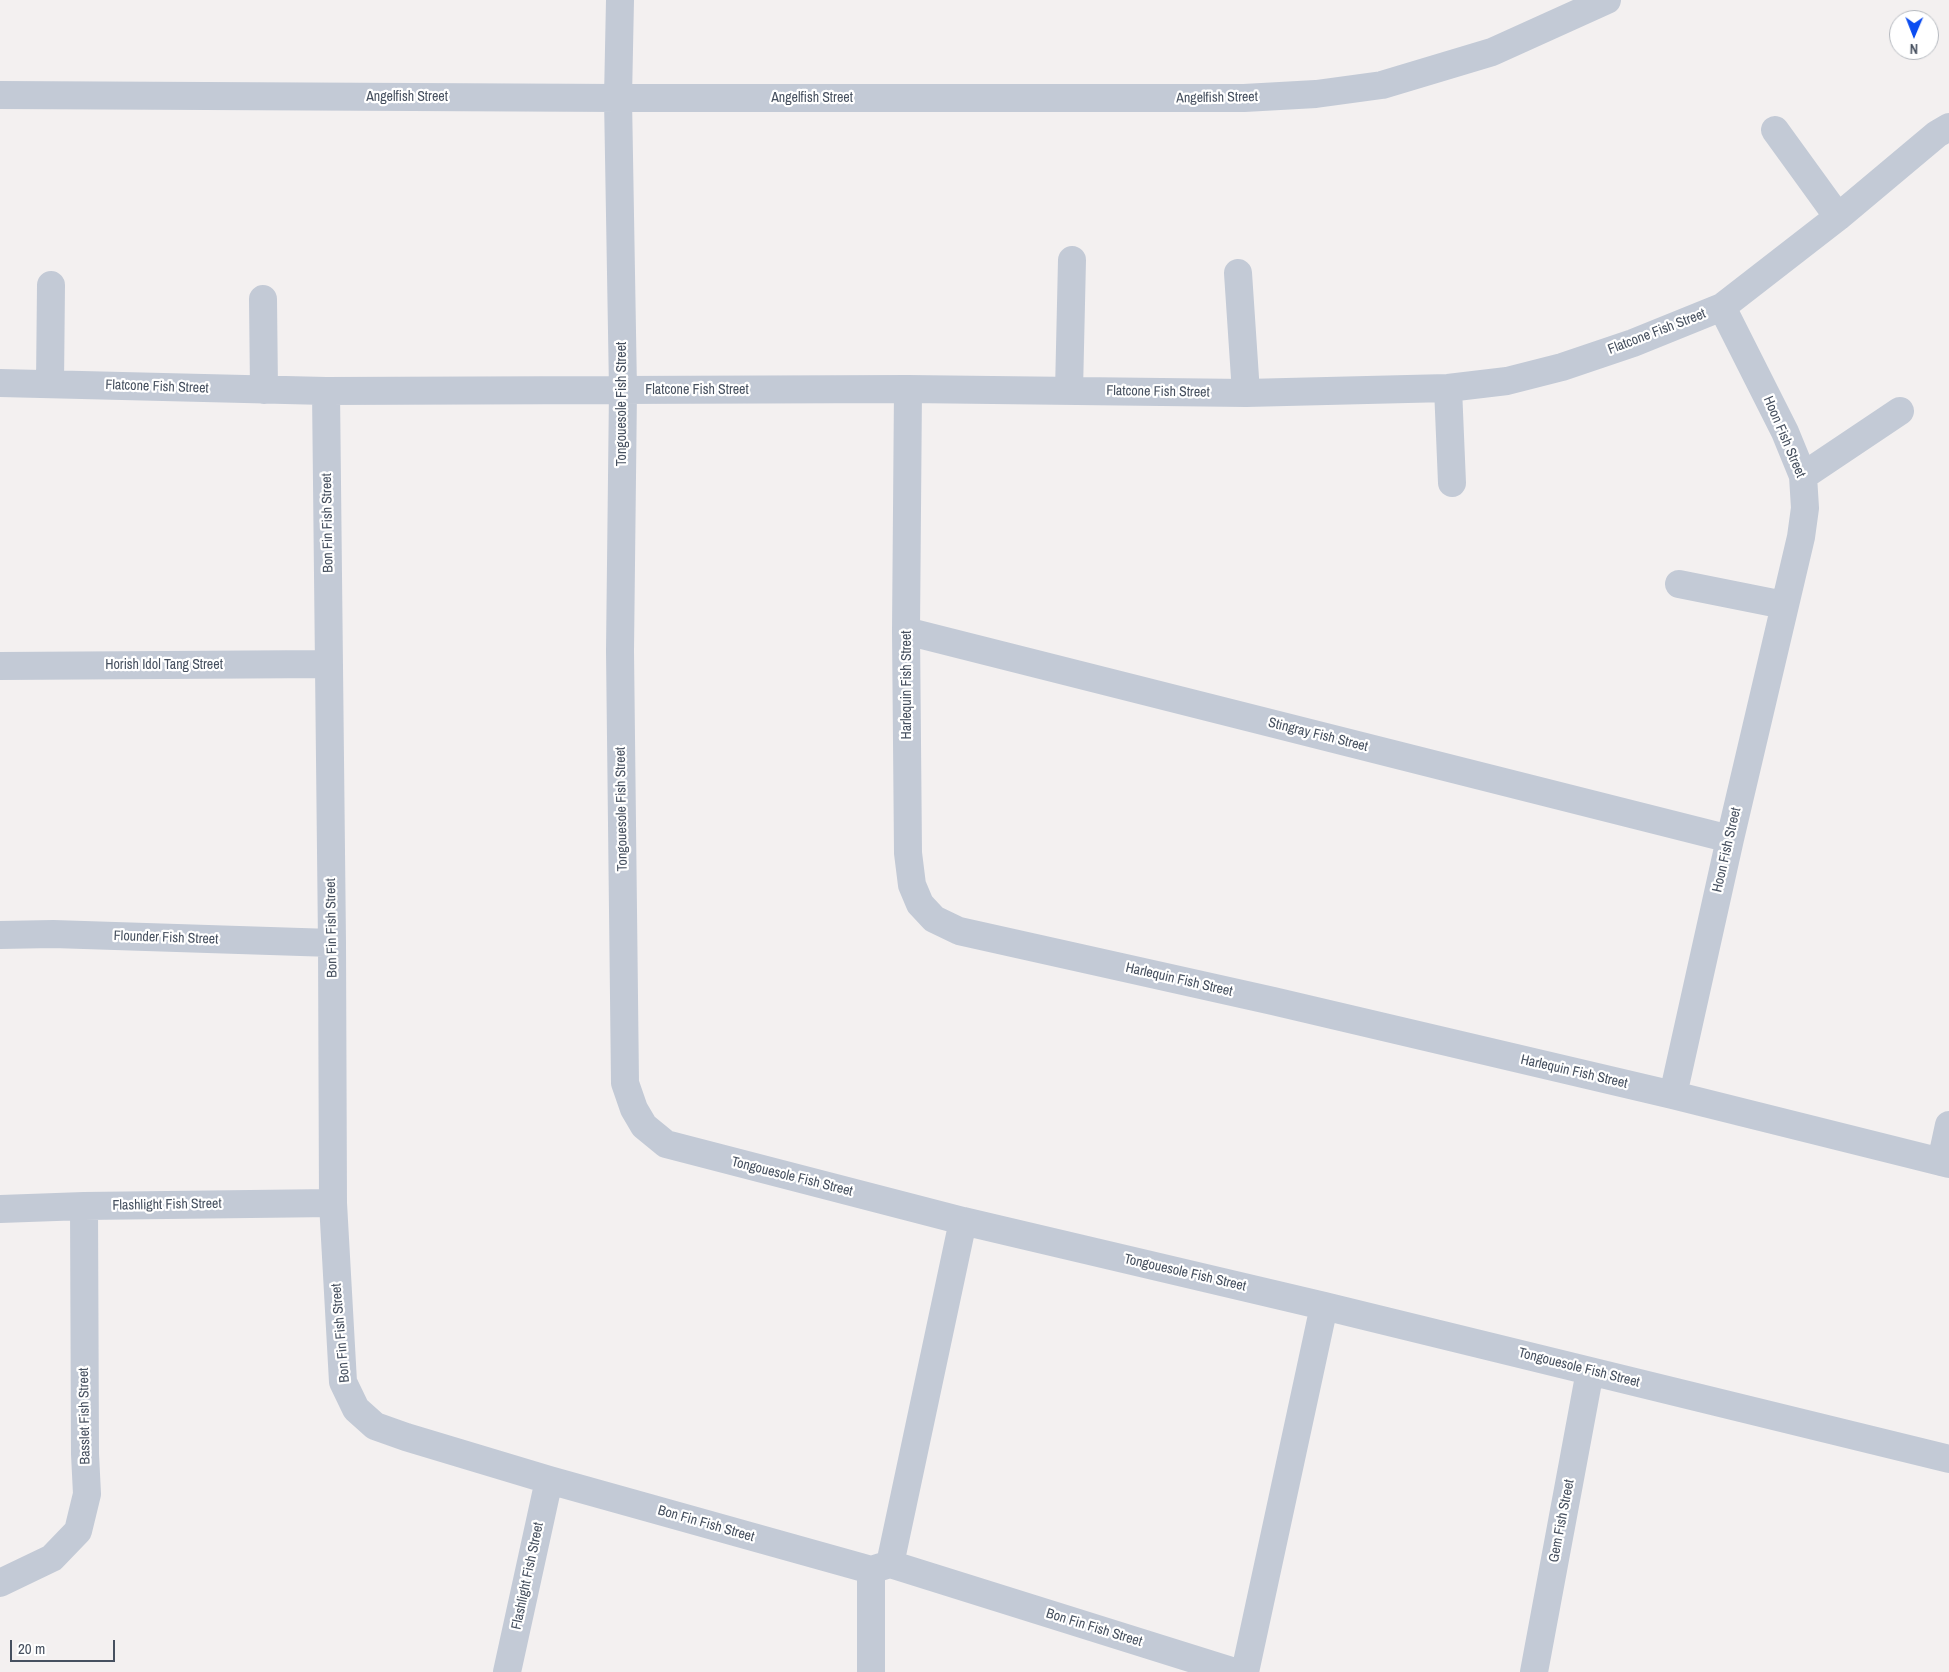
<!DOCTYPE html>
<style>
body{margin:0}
#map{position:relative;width:1949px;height:1672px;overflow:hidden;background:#f3f0f0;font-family:"Archivo Narrow",sans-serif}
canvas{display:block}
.north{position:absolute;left:1889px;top:10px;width:50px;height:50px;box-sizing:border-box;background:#fff;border:1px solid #b5b9bf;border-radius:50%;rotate:181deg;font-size:14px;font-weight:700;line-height:20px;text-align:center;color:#46505f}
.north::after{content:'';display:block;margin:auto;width:18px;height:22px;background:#0b4cf1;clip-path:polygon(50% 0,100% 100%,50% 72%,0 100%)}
.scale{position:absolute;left:10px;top:1640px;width:105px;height:22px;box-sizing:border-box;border:2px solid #46505f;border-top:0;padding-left:6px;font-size:15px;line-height:18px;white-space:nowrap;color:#46505f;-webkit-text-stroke:4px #fff;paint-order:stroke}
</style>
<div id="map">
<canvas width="1949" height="1672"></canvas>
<div class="north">N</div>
<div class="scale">20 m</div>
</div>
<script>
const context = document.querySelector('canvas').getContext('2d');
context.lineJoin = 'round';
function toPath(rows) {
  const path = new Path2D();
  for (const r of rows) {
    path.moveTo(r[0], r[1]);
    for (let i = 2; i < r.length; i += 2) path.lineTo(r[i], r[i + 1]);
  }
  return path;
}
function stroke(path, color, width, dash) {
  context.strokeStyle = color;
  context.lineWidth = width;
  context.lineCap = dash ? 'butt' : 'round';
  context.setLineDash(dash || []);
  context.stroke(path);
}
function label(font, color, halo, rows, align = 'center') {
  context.font = font + ' "Archivo Narrow",sans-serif';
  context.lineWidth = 4.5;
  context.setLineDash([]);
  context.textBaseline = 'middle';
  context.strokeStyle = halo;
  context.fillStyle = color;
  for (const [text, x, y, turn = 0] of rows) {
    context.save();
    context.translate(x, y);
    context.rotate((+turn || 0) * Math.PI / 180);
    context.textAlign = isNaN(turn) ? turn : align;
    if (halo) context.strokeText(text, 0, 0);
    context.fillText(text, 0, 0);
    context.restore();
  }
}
stroke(toPath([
 [620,0,618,98,623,390,620,651,625,1083,634,1109,644,1126,666,1144,963,1221,1324,1306,1949,1459],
 [0,95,618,98,1244,98,1316,94,1382,85,1492,52,1607,0],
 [1775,130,1838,217],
 [1238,273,1246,393],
 [263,299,264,390],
 [0,383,326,391,908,389,1246,393,1448,388,1507,381,1562,367,1633,343,1722,307,1838,217,1937,134,1949,127],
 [50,384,51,285],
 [1448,388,1452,483],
 [908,389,906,631,908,853,912,885,920,904,934,919,959,931,1273,1001,1673,1095,1949,1164],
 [326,391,332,943,333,1203,343,1382,356,1409,375,1426,406,1437,549,1480,871,1570,890,1564,1235,1672],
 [1069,391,1072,260],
 [1803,476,1900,411],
 [1679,584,1784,605],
 [906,631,1730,839],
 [0,666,329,664],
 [0,935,53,934,332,943],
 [1673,1095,1730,839,1801,537,1805,508,1803,476,1785,432,1722,307],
 [1941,1162,1949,1125],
 [0,1209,84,1206,333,1203],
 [890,1564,963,1221],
 [0,1583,52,1558,78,1531,87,1494,85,1454,84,1206],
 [507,1672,549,1480],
 [871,1672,871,1570],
 [1245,1672,1324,1306],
 [1534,1672,1590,1371]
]), '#c3cad6', 28);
label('14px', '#46505f', '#fff', [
 ["Angelfish Street",407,97],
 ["Angelfish Street",812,98],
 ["Angelfish Street",1217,98,-1],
 ["Flatcone Fish Street",1657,332,-21],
 ["Flatcone Fish Street",157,387,2],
 ["Flatcone Fish Street",697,390],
 ["Flatcone Fish Street",1158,392,1],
 ["Tongouesole Fish Street",622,404,-90],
 ["Hoon Fish Street",1784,437,67],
 ["Bon Fin Fish Street",328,523,-91],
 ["Horish Idol Tang Street",164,665],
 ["Harlequin Fish Street",907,685,-90],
 ["Stingray Fish Street",1318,735,14],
 ["Tongouesole Fish Street",622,809,-91],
 ["Hoon Fish Street",1727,850,-77],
 ["Bon Fin Fish Street",332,928,-91],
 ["Flounder Fish Street",166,938,2],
 ["Harlequin Fish Street",1179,980,13],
 ["Harlequin Fish Street",1574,1072,13],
 ["Tongouesole Fish Street",792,1177,14],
 ["Flashlight Fish Street",167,1205,-1],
 ["Tongouesole Fish Street",1185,1273,13],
 ["Bon Fin Fish Street",341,1333,-95],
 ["Tongouesole Fish Street",1579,1368,14],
 ["Basslet Fish Street",85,1416,-91],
 ["Gem Fish Street",1562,1521,-79],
 ["Bon Fin Fish Street",706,1524,16],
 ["Flashlight Fish Street",528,1576,-78],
 ["Bon Fin Fish Street",1094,1628,17]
]);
</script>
